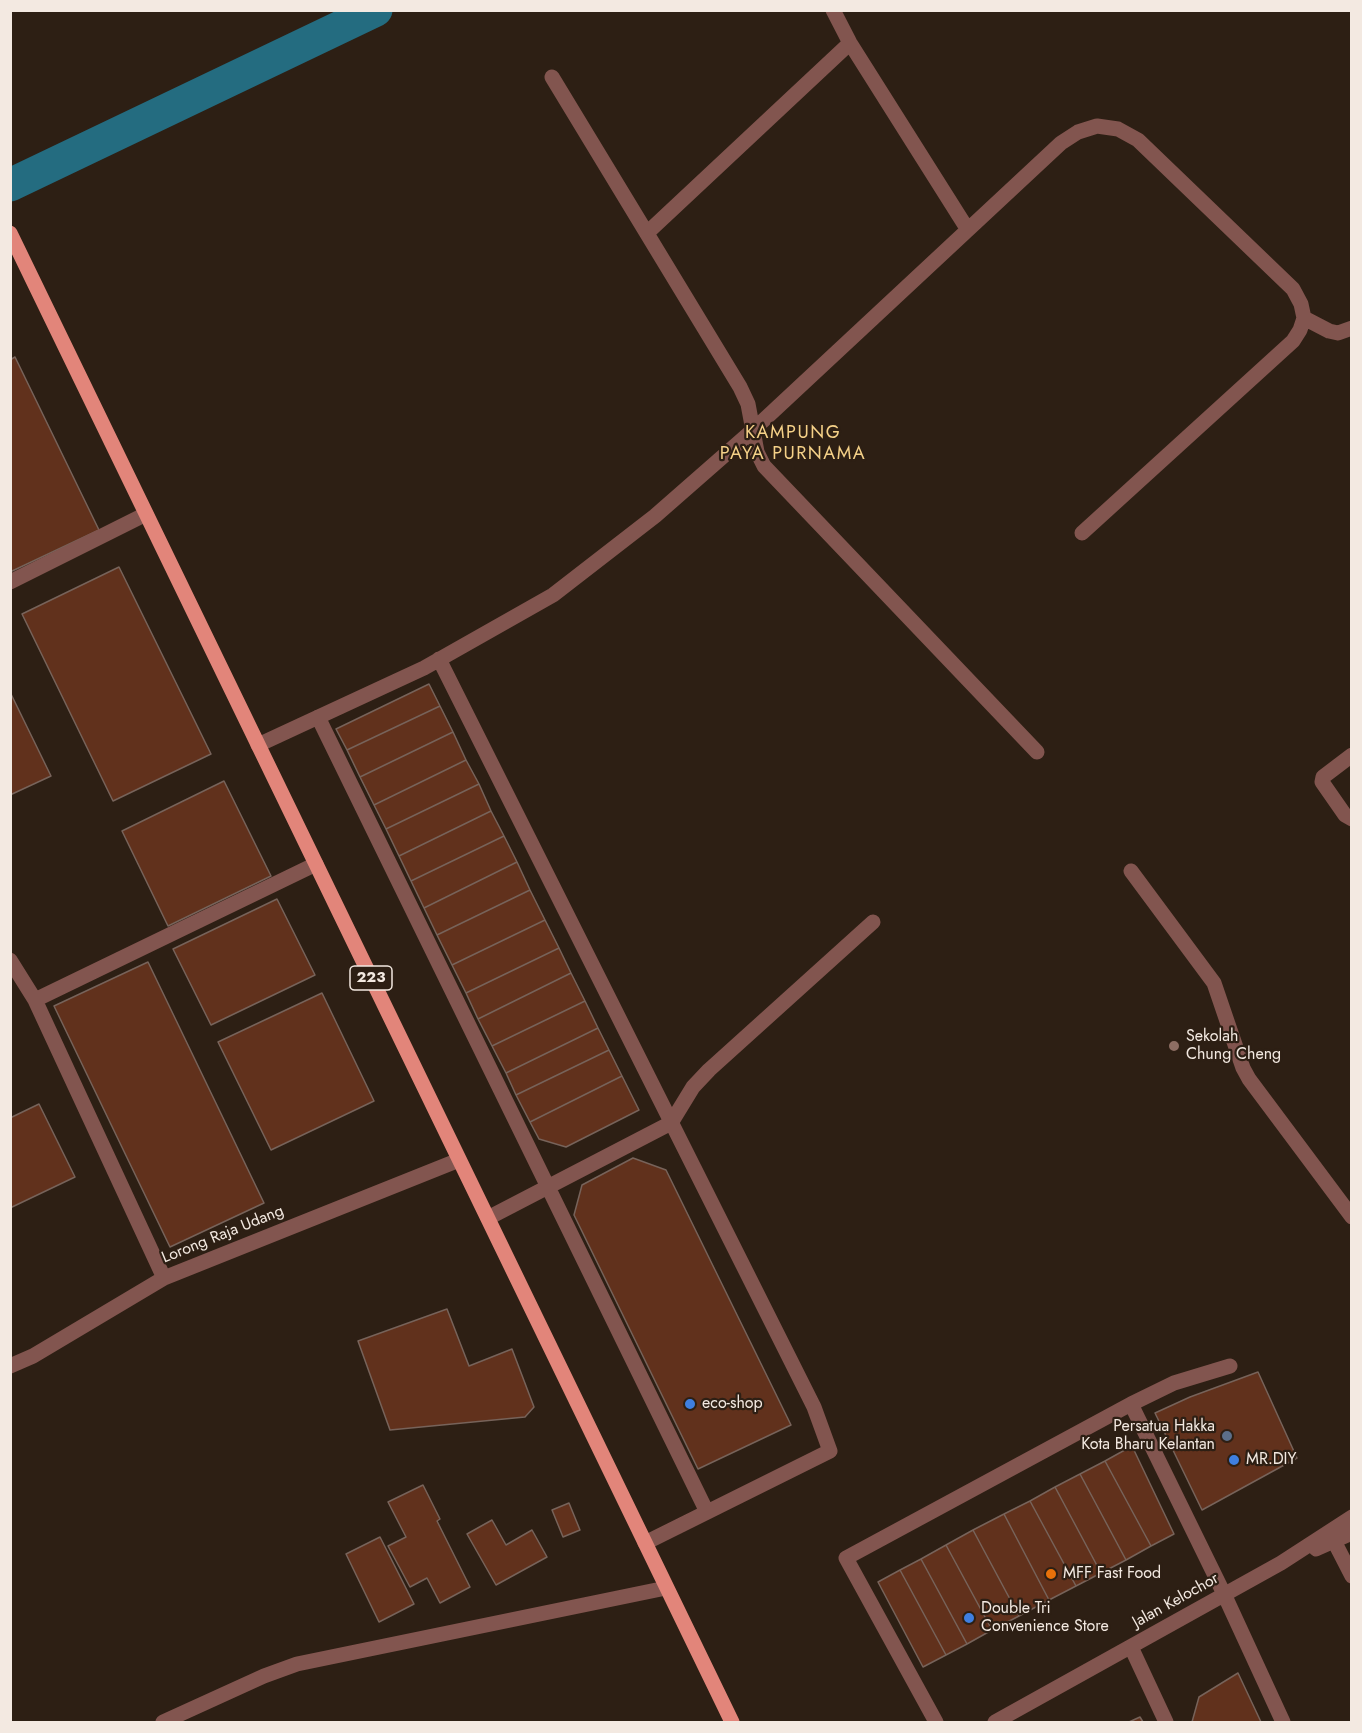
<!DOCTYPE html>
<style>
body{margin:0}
#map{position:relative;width:1362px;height:1733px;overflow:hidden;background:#2d1f14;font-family:Jost,sans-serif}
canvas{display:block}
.frame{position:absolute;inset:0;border:12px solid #f3e9e1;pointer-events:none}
</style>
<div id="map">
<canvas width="1362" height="1733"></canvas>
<div class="frame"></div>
</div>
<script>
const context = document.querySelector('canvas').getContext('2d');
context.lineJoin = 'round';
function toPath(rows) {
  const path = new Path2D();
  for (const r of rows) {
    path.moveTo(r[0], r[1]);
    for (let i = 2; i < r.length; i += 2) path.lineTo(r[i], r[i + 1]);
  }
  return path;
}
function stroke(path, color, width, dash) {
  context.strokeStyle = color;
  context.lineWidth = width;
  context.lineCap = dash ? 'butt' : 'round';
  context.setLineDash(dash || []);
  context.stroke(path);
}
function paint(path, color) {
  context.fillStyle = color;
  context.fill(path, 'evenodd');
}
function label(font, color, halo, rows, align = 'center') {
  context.font = font + ' Jost,sans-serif';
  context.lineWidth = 4.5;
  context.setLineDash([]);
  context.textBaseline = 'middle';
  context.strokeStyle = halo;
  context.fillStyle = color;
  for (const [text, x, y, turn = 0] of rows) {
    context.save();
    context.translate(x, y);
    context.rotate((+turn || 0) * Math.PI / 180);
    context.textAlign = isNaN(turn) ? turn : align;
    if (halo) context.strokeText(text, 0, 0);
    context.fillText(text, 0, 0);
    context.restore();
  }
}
stroke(toPath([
 [10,185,376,10]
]), '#246c80', 33);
const building = toPath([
 [15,357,99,530,10,572,10,360,15,357],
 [119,567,211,754,113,801,22,614,119,567],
 [429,684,440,706,347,750,336,729,429,684],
 [10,692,51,776,10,795,10,692],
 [440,706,453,732,360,777,347,750,440,706],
 [453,732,466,760,374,805,360,777,453,732],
 [466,760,479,784,386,829,374,805,466,760],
 [224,781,271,876,168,926,122,831,224,781],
 [479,784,491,811,399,856,386,829,479,784],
 [491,811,504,836,411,881,399,856,491,811],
 [504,836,517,862,424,908,411,881,504,836],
 [517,862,530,890,437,935,424,908,517,862],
 [530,890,545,920,452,965,437,935,530,890],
 [277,899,315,975,211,1025,173,949,277,899],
 [545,920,559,948,466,993,452,965,545,920],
 [559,948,571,973,478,1019,466,993,559,948],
 [148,962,264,1203,170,1247,54,1006,148,962],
 [571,973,585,1001,492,1046,478,1019,571,973],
 [322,993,374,1101,271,1150,218,1042,322,993],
 [585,1001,598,1028,506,1073,492,1046,585,1001],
 [598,1028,609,1050,516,1095,506,1073,598,1028],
 [609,1050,622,1076,530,1122,516,1095,609,1050],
 [622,1076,639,1110,566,1147,539,1139,530,1122,622,1076],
 [39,1104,75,1177,10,1208,10,1118,39,1104],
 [633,1158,666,1170,791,1425,698,1469,574,1215,582,1185,633,1158],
 [447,1309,469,1366,512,1349,534,1407,525,1417,390,1430,358,1341,447,1309],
 [1258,1372,1297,1458,1202,1510,1155,1413,1190,1397,1258,1372],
 [1132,1446,1174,1534,1151,1546,1105,1461,1132,1446],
 [1105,1461,1151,1546,1126,1560,1080,1474,1105,1461],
 [1080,1474,1126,1560,1101,1573,1055,1487,1080,1474],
 [423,1485,440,1519,437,1521,470,1587,440,1603,427,1578,410,1587,388,1546,406,1537,388,1502,423,1485],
 [1055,1487,1101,1573,1076,1586,1030,1501,1055,1487],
 [1030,1501,1076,1586,1049,1600,1004,1514,1030,1501],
 [569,1503,580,1530,563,1537,552,1510,569,1503],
 [1004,1514,1049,1600,1019,1616,973,1530,1004,1514],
 [492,1520,506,1545,532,1530,547,1557,496,1585,467,1534,492,1520],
 [973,1530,1019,1616,992,1630,946,1545,973,1530],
 [380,1537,414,1604,379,1622,346,1554,380,1537],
 [946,1545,992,1630,967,1644,921,1559,946,1545],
 [921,1559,967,1644,946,1655,900,1570,921,1559],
 [900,1570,946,1655,923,1667,878,1582,900,1570],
 [1238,1673,1261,1722,1192,1722,1199,1697,1238,1673],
 [1140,1717,1143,1722,1129,1722,1140,1717]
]);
paint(building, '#61311c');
stroke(building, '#77635a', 1.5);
stroke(toPath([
 [833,10,850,43,968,230],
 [552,77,740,387,748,404,757,452,764,466,1037,752],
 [647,233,850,43],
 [1304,318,1329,331,1338,333,1352,328],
 [10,582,146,514],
 [439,659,814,1407,830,1451,645,1543],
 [318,717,707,1512],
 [258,745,424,668,553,595,655,516,752,431,1061,143,1078,132,1097,126,1118,129,1138,140,1293,289,1301,304,1304,318,1300,330,1293,341,1082,533],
 [1352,755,1323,777,1322,782,1345,815,1352,819],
 [1131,871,1214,983,1243,1068,1249,1079,1352,1217],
 [10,960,35,1000,164,1278],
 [35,1000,316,864],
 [488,1218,671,1123,693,1087,709,1070,873,922],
 [10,1366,33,1356,164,1278,459,1160],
 [1131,1404,1224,1594,1283,1722],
 [1334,1541,1352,1576],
 [1316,1549,1352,1533],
 [1131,1647,1166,1722],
 [163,1722,264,1676,297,1664,666,1588],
 [936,1722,846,1558,1131,1404,1174,1383,1230,1366],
 [995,1722,1281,1563,1352,1517]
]), '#82554f', 15);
stroke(toPath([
 [10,233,732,1722]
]), '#e2857a', 15);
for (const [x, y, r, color] of [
 [1174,1046,6,"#8d6e63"],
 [690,1404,6,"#3f7fe0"],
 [1227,1436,6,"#5c6f8a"],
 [1234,1460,6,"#3f7fe0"],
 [1051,1574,6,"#e8710a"],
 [969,1618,6,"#3f7fe0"]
]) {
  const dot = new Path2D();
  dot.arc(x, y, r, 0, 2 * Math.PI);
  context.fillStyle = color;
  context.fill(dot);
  stroke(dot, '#2d1f14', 2);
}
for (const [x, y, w] of [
 [371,978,42]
]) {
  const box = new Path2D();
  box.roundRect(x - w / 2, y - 12, w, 24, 4.5);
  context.fillStyle = '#2d1f14';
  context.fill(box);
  stroke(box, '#f3e9e1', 1.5);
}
label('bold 15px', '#f3e9e1', null, [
 ["223",371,978]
]);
label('16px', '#f3e9e1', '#2d1f14', [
 ["Sekolah",1186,1037],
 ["Chung Cheng",1186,1055],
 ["eco-shop",702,1404],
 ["Persatua Hakka",1215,1427,"right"],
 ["Kota Bharu Kelantan",1215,1445,"right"],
 ["MR.DIY",1246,1460],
 ["MFF Fast Food",1063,1574],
 ["Double Tri",981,1609],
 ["Convenience Store",981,1627]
], 'left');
label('16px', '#f3e9e1', '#2d1f14', [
 ["Lorong Raja Udang",223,1235,-22],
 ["Jalan Kelochor",1176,1601,-29]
]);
context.letterSpacing = '1.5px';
label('18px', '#f5d188', '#2d1f14', [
 ["KAMPUNG",793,434],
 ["PAYA PURNAMA",793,455]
]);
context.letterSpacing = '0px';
</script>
